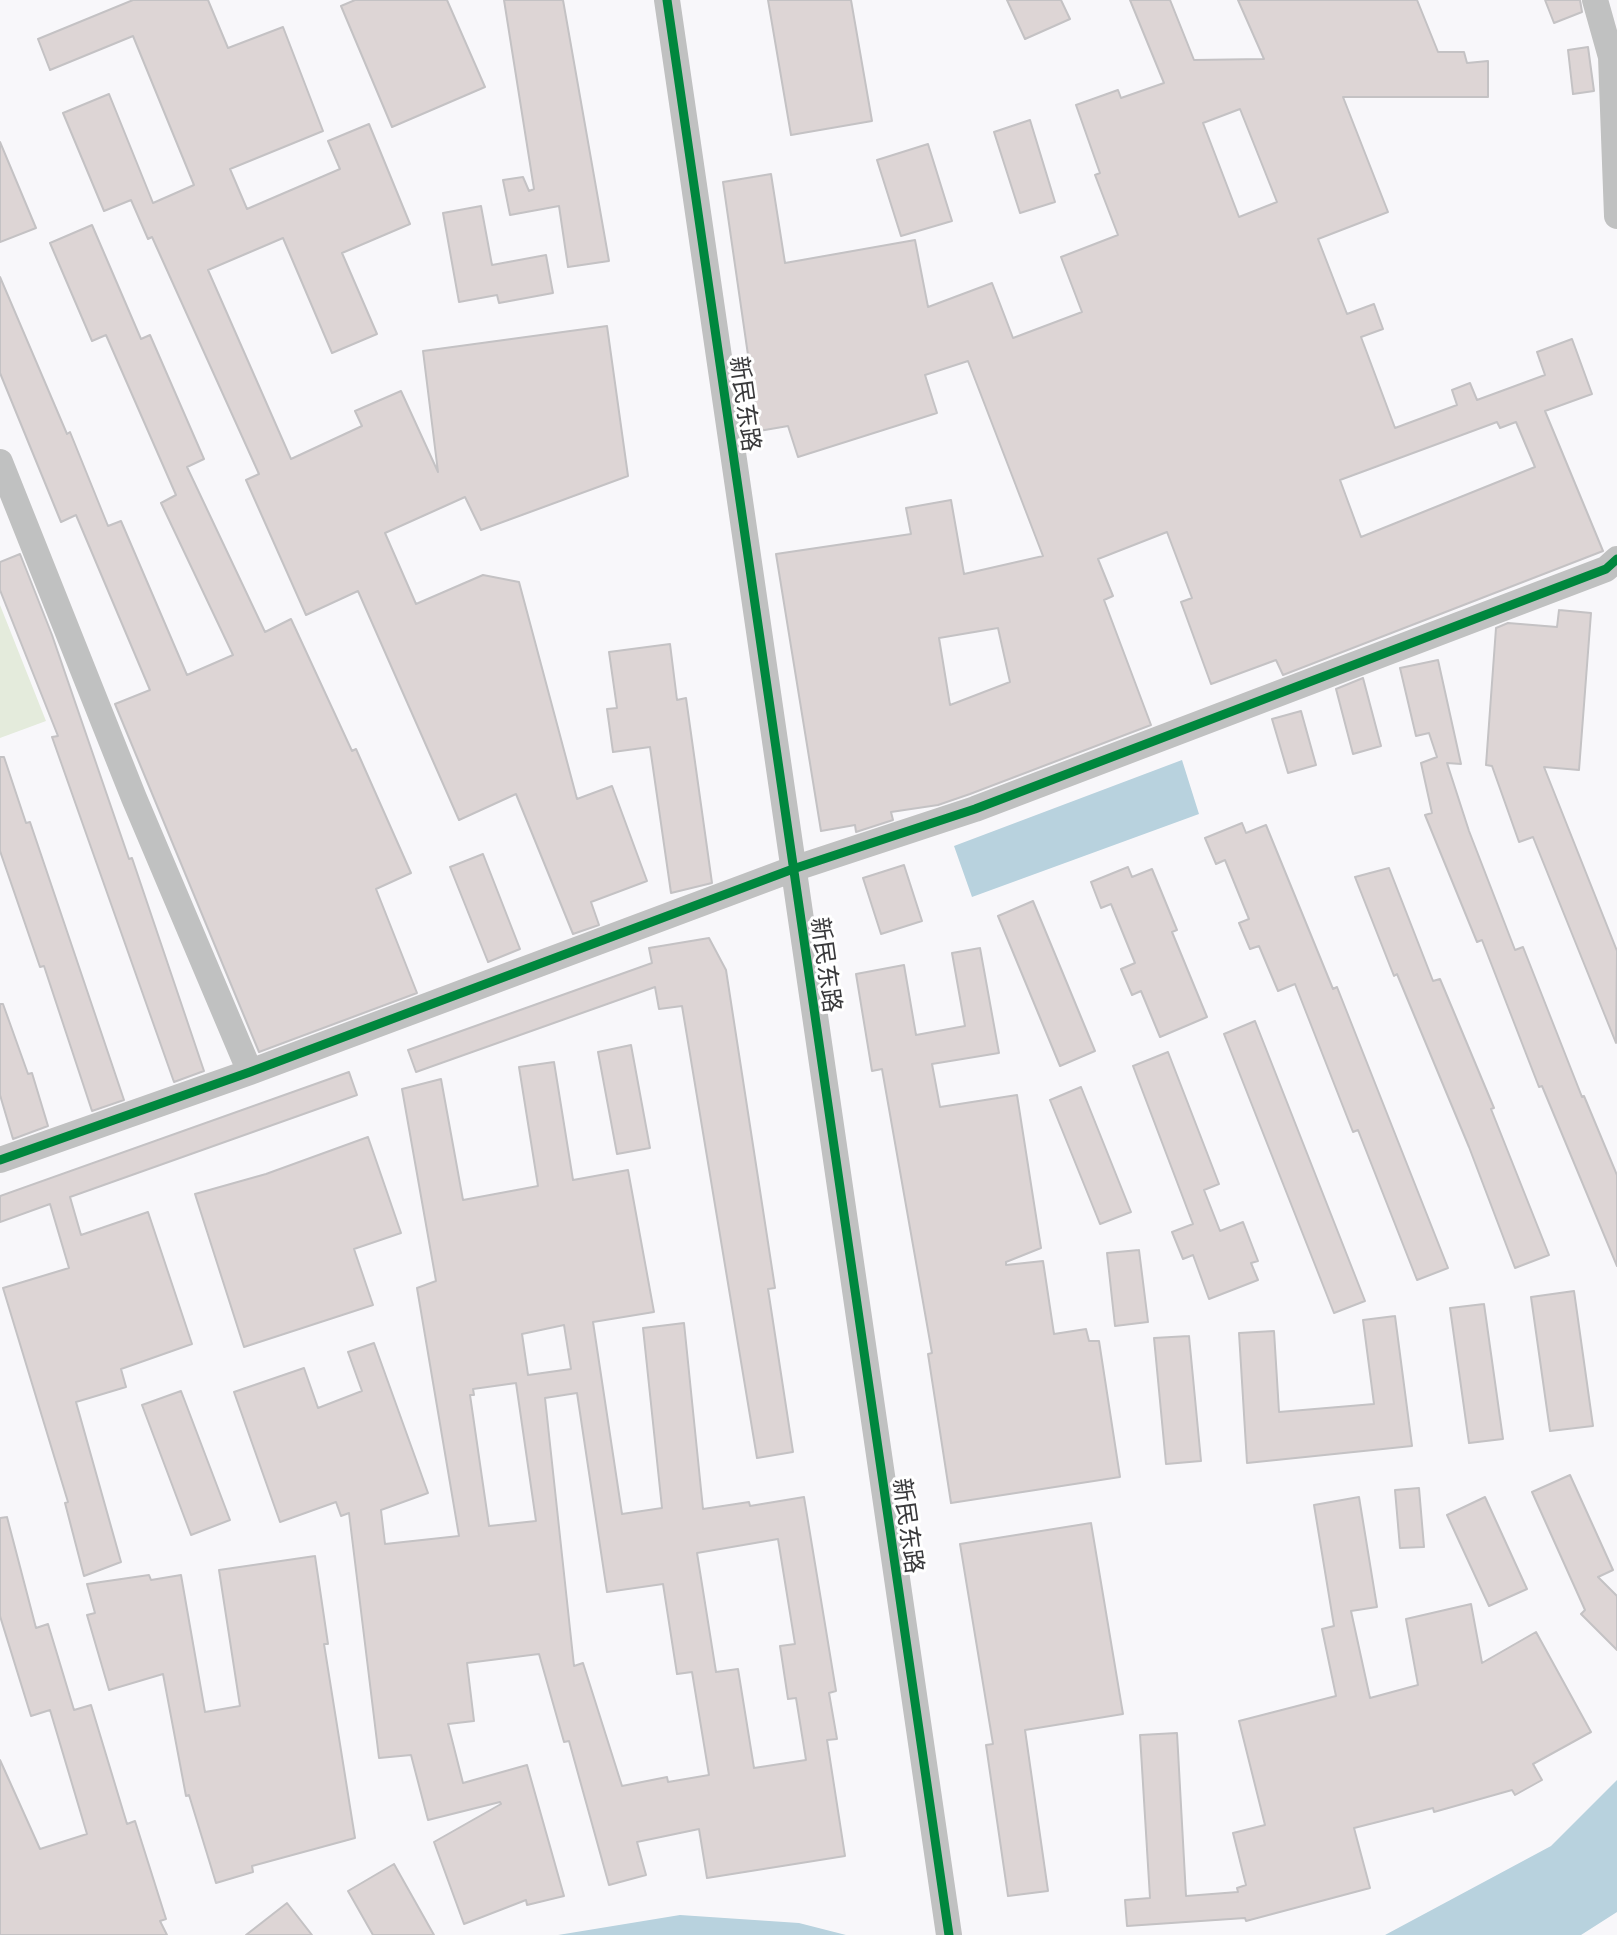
<!DOCTYPE html>
<meta charset="utf-8">
<style>
body{margin:0}
canvas{display:block;background:#f8f7fa}
</style>
<canvas width="1617" height="1935"></canvas>
<script>
const context = document.querySelector('canvas').getContext('2d');
context.lineJoin = 'round';
function paint(path, color) {
  context.fillStyle = color;
  context.fill(path, 'evenodd');
}
function toPath(rows) {
  const path = new Path2D();
  for (const r of rows) {
    path.moveTo(r[0], r[1]);
    for (let i = 2; i < r.length; i += 2) path.lineTo(r[i], r[i + 1]);
  }
  return path;
}
function stroke(path, color, width, dash) {
  context.strokeStyle = color;
  context.lineWidth = width;
  context.lineCap = dash ? 'butt' : 'round';
  context.setLineDash(dash || []);
  context.stroke(path);
}
function label(font, color, halo, rows, align = 'center') {
  context.font = font + ' Commissioner,"Noto Sans SC",sans-serif';
  context.lineWidth = 6;
  context.setLineDash([]);
  context.textBaseline = 'middle';
  context.strokeStyle = halo;
  context.fillStyle = color;
  for (const [text, x, y, turn = 0] of rows) {
    context.save();
    context.translate(x, y);
    context.rotate((+turn || 0) * Math.PI / 180);
    context.textAlign = isNaN(turn) ? turn : align;
    if (halo) context.strokeText(text, 0, 0);
    context.fillText(text, 0, 0);
    context.restore();
  }
}
paint(toPath([
 [0,605,46,721,0,738]
]), '#e4ebdc');
paint(toPath([
 [1182,760,1199,814,972,897,954,846],
 [1617,1780,1617,1912,1581,1935,1385,1935,1551,1846],
 [680,1915,799,1923,846,1935,558,1935]
]), '#b8d2de');
const building = toPath([
 [133,0,208,0,228,48,283,27,323,131,230,169,247,209,340,169,328,141,369,124,410,224,342,253,377,334,332,353,283,238,208,270,291,459,362,426,355,411,401,391,438,472,423,351,607,326,628,476,481,530,465,497,385,533,416,604,483,575,519,582,577,799,612,786,647,881,591,902,599,925,573,934,516,794,459,820,358,591,306,615,246,480,259,474,152,237,148,239,131,200,104,211,63,113,109,94,153,203,194,185,133,36,50,70,38,39,133,0],
 [355,0,447,0,485,87,392,127,341,6,355,0],
 [504,0,563,0,609,261,568,267,559,206,510,215,503,180,523,177,529,191,534,189,504,0],
 [768,0,851,0,872,121,791,135,768,0],
 [1007,0,1061,0,1070,19,1025,39,1007,0],
 [1130,0,1170,0,1194,60,1264,59,1238,0,1417,0,1438,52,1464,52,1467,63,1488,61,1488,97,1343,97,1388,212,1318,239,1347,314,1374,304,1383,329,1361,337,1395,428,1457,405,1452,390,1470,383,1477,400,1545,375,1537,352,1572,339,1592,394,1545,411,1603,551,1283,675,1276,660,1211,684,1181,602,1192,598,1167,532,1098,559,1113,596,1104,600,1151,725,970,794,938,805,891,812,893,820,856,832,855,825,821,831,776,554,911,534,906,508,951,500,964,574,1043,556,968,361,925,375,937,413,798,457,788,426,759,431,723,182,771,174,785,263,915,240,928,307,992,283,1013,338,1082,312,1061,257,1118,235,1095,175,1100,173,1076,105,1118,90,1121,98,1164,83,1130,0],
 [1240,109,1277,202,1239,217,1203,123,1240,109],
 [1497,422,1500,428,1516,422,1535,467,1361,537,1340,480,1497,422],
 [998,628,1010,682,950,705,939,638,998,628],
 [1545,0,1580,0,1582,12,1554,23,1545,0],
 [1588,47,1594,91,1573,94,1568,50,1588,47],
 [1030,120,1055,202,1020,213,994,132,1030,120],
 [0,142,36,228,0,242,0,142],
 [928,144,952,221,901,236,877,160,928,144],
 [481,206,492,265,546,255,553,293,499,303,497,295,459,302,443,213,481,206],
 [92,225,141,339,150,335,204,459,187,467,265,632,291,619,352,751,356,749,411,873,376,889,417,993,259,1052,115,704,150,690,76,515,61,522,0,373,0,277,67,434,70,432,108,526,121,521,187,675,233,655,161,503,176,495,106,335,92,341,50,243,92,225],
 [20,554,52,635,129,859,132,858,204,1071,174,1082,52,737,58,736,0,590,0,562,20,554],
 [1559,610,1591,613,1579,770,1544,767,1617,951,1616,1043,1533,837,1519,842,1492,766,1486,765,1496,628,1508,623,1557,627,1559,610],
 [670,644,677,700,686,698,712,883,671,893,650,747,613,752,607,709,617,708,609,652,670,644],
 [1438,660,1461,764,1447,763,1469,831,1515,950,1523,947,1582,1097,1584,1096,1617,1175,1617,1266,1542,1086,1539,1087,1482,940,1477,942,1425,815,1432,813,1421,763,1437,757,1429,733,1416,736,1400,668,1438,660],
 [1363,678,1381,746,1353,754,1336,689,1363,678],
 [1301,711,1316,765,1288,773,1272,719,1301,711],
 [0,757,4,757,26,823,30,822,124,1100,92,1111,44,966,40,967,0,851,0,757],
 [1242,823,1246,833,1266,825,1333,989,1337,987,1448,1268,1417,1280,1358,1130,1353,1132,1295,984,1278,991,1259,946,1250,949,1239,923,1249,919,1225,860,1216,864,1205,838,1242,823],
 [483,854,520,949,488,962,450,867,483,854],
 [904,865,922,921,881,934,863,878,904,865],
 [1128,867,1132,877,1152,869,1177,930,1172,932,1207,1017,1160,1037,1141,991,1132,995,1121,969,1135,963,1111,904,1101,908,1091,882,1128,867],
 [1389,868,1433,981,1440,979,1494,1108,1491,1109,1549,1255,1515,1268,1469,1147,1397,974,1394,976,1355,877,1389,868],
 [1033,901,1095,1051,1060,1066,998,916,1033,901],
 [709,938,726,970,775,1288,768,1289,793,1452,757,1458,682,1006,659,1009,655,987,416,1072,408,1050,652,963,649,948,709,938],
 [980,948,999,1053,932,1064,940,1107,1017,1095,1041,1248,1006,1262,1006,1265,1043,1261,1054,1334,1086,1329,1089,1341,1099,1341,1120,1477,951,1503,928,1354,932,1353,882,1069,872,1071,856,974,904,965,916,1035,965,1026,952,953,980,948],
 [0,1004,3,1004,28,1074,32,1073,48,1126,13,1139,0,1095,0,1004],
 [1255,1021,1365,1301,1334,1313,1224,1034,1255,1021],
 [631,1045,650,1148,617,1154,598,1052,631,1045],
 [1168,1052,1219,1184,1204,1190,1220,1231,1243,1222,1258,1261,1251,1263,1258,1280,1209,1299,1193,1255,1183,1259,1172,1232,1193,1224,1133,1066,1168,1052],
 [554,1062,573,1180,628,1170,654,1312,593,1322,622,1514,662,1508,643,1328,684,1323,703,1509,749,1502,750,1506,804,1497,836,1691,829,1693,837,1739,827,1740,845,1856,707,1878,699,1829,637,1842,646,1875,609,1885,569,1741,564,1742,539,1654,467,1663,474,1721,448,1724,463,1783,527,1765,564,1896,527,1905,526,1900,464,1924,434,1842,501,1804,500,1802,428,1820,411,1755,379,1758,349,1513,341,1516,336,1502,280,1522,234,1392,304,1368,318,1408,362,1391,348,1352,374,1343,428,1493,381,1510,385,1544,459,1536,417,1288,436,1281,402,1089,441,1079,463,1200,538,1186,519,1067,554,1062],
 [564,1325,571,1369,528,1375,522,1334,564,1325],
 [516,1383,536,1521,489,1526,470,1395,474,1395,473,1389,516,1383],
 [577,1393,607,1592,663,1584,677,1674,692,1672,709,1775,668,1782,667,1777,622,1786,583,1663,574,1666,545,1398,577,1393],
 [778,1539,795,1644,780,1646,788,1699,796,1698,806,1760,754,1768,738,1669,716,1672,697,1553,778,1539],
 [349,1072,357,1095,70,1197,81,1235,148,1212,192,1344,121,1369,126,1387,76,1402,121,1562,84,1576,65,1503,68,1502,3,1288,69,1268,50,1204,0,1222,0,1196,349,1072],
 [1081,1087,1131,1212,1100,1224,1050,1100,1081,1087],
 [368,1137,401,1233,354,1249,373,1305,244,1347,195,1194,266,1174,368,1137],
 [1139,1250,1148,1322,1115,1326,1107,1253,1139,1250],
 [1574,1291,1593,1426,1550,1431,1531,1297,1574,1291],
 [1484,1304,1503,1439,1469,1443,1450,1308,1484,1304],
 [1395,1316,1412,1446,1247,1463,1239,1333,1274,1331,1279,1412,1374,1404,1363,1320,1395,1316],
 [1189,1336,1201,1461,1166,1464,1154,1338,1189,1336],
 [181,1391,230,1520,191,1535,142,1405,181,1391],
 [1570,1475,1613,1570,1598,1577,1617,1596,1617,1650,1581,1614,1585,1610,1532,1492,1570,1475],
 [1419,1488,1424,1547,1400,1548,1395,1490,1419,1488],
 [1359,1497,1377,1607,1351,1611,1370,1698,1418,1685,1406,1619,1471,1604,1482,1663,1536,1632,1591,1732,1533,1764,1542,1780,1515,1795,1512,1790,1434,1812,1433,1808,1354,1828,1370,1888,1246,1921,1245,1918,1127,1926,1125,1900,1150,1898,1140,1735,1177,1733,1186,1896,1238,1892,1237,1888,1246,1885,1233,1833,1265,1825,1239,1721,1336,1696,1322,1629,1334,1626,1314,1505,1359,1497],
 [1485,1497,1527,1589,1489,1606,1447,1515,1485,1497],
 [7,1517,36,1628,48,1624,74,1710,91,1705,127,1824,135,1821,166,1919,160,1921,167,1935,0,1935,0,1760,40,1849,87,1834,50,1710,31,1716,0,1616,0,1518,7,1517],
 [1091,1523,1123,1714,1025,1730,1048,1891,1008,1896,986,1745,993,1744,960,1544,1091,1523],
 [315,1556,328,1644,324,1644,355,1838,252,1866,253,1872,216,1883,189,1795,186,1796,163,1674,109,1690,87,1615,95,1613,87,1584,149,1575,151,1580,181,1575,205,1712,240,1706,219,1570,315,1556],
 [394,1864,434,1935,373,1935,348,1891,394,1864],
 [287,1903,312,1935,246,1935,287,1903]
]);
paint(building, '#ddd5d5');
stroke(building, '#c4c2c4', 2);
stroke(toPath([
 [667,0,949,1935],
 [1595,0,1611,57,1617,216],
 [0,462,134,798,250,1072],
 [0,1160,250,1072,793,869,975,809,1606,569,1617,559]
]), '#c0c1c1', 26);
stroke(toPath([
 [667,0,949,1935],
 [0,1160,250,1072,793,869,975,809,1606,569,1617,559]
]), '#00873e', 9);
label('24px', '#39393b', '#fff', [
 ["新民东路",745,404,82],
 ["新民东路",826,965,82],
 ["新民东路",908,1526,82]
]);
</script>
